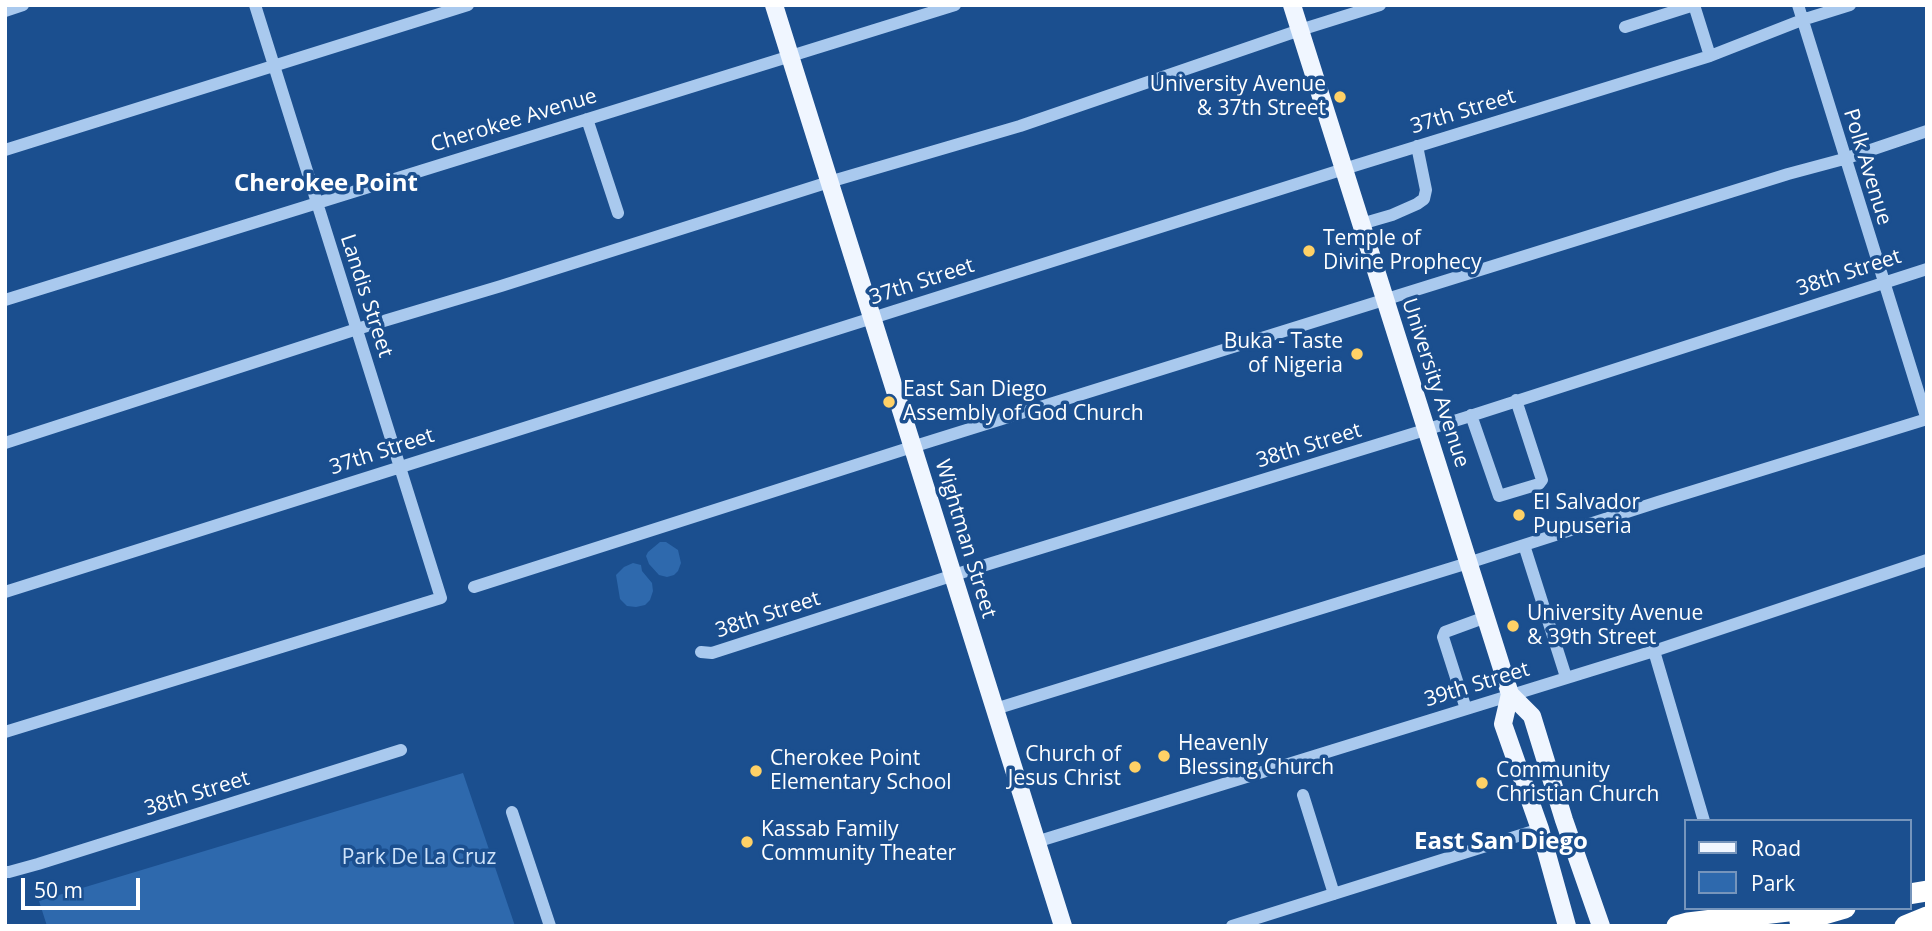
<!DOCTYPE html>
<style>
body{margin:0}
#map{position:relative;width:1932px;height:931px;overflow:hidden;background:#1b4f8f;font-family:"Open Sans",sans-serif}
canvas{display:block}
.frame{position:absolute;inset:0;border:7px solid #fff;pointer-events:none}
.legend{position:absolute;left:1684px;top:819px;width:228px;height:91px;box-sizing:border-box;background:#1b4f8f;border:2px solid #7695bc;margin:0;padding:9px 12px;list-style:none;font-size:21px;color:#fff}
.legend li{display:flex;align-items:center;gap:14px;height:35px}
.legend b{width:35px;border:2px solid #7695bc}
.scale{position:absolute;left:21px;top:878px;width:119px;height:32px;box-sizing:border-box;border:4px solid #fff;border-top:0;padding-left:9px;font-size:21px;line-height:24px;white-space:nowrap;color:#fff;-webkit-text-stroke:5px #1b4f8f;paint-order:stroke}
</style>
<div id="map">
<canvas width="1932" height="931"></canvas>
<div class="frame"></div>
<ul class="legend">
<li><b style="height:9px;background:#f0f6ff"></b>Road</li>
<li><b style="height:19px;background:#2e69ad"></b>Park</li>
</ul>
<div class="scale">50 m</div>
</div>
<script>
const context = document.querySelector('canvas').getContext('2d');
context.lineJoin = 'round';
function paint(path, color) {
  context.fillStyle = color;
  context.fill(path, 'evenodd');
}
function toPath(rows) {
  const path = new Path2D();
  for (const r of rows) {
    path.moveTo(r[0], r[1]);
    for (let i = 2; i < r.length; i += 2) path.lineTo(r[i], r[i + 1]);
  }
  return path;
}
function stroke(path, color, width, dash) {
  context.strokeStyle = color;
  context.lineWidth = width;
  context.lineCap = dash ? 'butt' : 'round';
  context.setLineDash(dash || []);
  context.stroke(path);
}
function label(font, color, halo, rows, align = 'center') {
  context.font = font + ' "Open Sans",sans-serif';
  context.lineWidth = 7;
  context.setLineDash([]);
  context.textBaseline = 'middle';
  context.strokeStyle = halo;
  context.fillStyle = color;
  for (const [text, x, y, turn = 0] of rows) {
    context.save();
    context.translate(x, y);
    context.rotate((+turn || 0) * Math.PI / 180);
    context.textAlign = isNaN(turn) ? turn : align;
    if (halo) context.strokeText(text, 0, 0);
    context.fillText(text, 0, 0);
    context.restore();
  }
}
paint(toPath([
 [660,542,666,542,678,550,681,563,678,571,674,575,667,577,659,575,649,564,646,556,648,552],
 [633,563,641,565,642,571,652,583,653,591,650,600,645,605,636,607,627,606,620,599,616,575,624,567],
 [463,773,515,926,47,926,39,901]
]), '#2e69ad');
stroke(toPath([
 [1694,5,1710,56],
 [1798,5,1927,420],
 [5,11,23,5],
 [1625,27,1694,5],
 [587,119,618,213],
 [5,150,468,5],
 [1361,224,1392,215,1417,204,1424,199,1426,190,1417,146],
 [5,300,955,5],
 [1471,415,1499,496,1539,484,1542,480,1516,400],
 [5,443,357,329,501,286,829,182,1020,126,1300,30,1380,5],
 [1524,545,1566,677],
 [474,587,912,447,1788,174,1844,159,1927,131],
 [5,592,1344,169,1710,56,1802,20,1850,5],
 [1654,651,1704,821],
 [701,652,712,653,979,567,1464,418,1927,269],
 [995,709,1468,563,1658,502,1927,419],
 [1466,709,1443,637,1445,632,1486,617],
 [5,732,441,598,255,5],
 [1303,795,1334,894],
 [512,812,550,926],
 [1036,842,1654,651,1927,560],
 [5,872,9,872,38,864,401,750],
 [1232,926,1540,829]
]), '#a9c9ee', 12);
stroke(toPath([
 [774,5,1063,926],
 [1292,5,1510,694,1532,716,1564,820,1601,926],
 [1510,694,1503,724,1540,829,1567,926]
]), '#f0f6ff', 18);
stroke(toPath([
 [1909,894,1927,891],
 [1800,921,1845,908],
 [1677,926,1688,923,1813,908],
 [1905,926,1927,917]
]), '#fff', 21);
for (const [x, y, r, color] of [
 [1340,97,7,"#ffd166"],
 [1309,251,7,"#ffd166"],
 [1357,354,7,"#ffd166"],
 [889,402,7,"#ffd166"],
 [1519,515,7,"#ffd166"],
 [1513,626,7,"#ffd166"],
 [1164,756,7,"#ffd166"],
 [1135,767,7,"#ffd166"],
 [756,771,7,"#ffd166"],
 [1482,783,7,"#ffd166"],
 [747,842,7,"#ffd166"]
]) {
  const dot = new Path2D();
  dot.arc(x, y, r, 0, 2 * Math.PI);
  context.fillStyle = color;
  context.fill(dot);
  stroke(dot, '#1b4f8f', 2.5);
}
label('21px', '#fff', '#1b4f8f', [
 ["University Avenue",1326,85,"right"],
 ["& 37th Street",1326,109,"right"],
 ["Temple of",1323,239],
 ["Divine Prophecy",1323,263],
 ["Buka - Taste",1343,342,"right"],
 ["of Nigeria",1343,366,"right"],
 ["East San Diego",903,390],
 ["Assembly of God Church",903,414],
 ["El Salvador",1533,503],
 ["Pupuseria",1533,527],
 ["University Avenue",1527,614],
 ["& 39th Street",1527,638],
 ["Heavenly",1178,744],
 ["Blessing Church",1178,768],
 ["Church of",1121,755,"right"],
 ["Jesus Christ",1121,779,"right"],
 ["Cherokee Point",770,759],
 ["Elementary School",770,783],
 ["Community",1496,771],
 ["Christian Church",1496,795],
 ["Kassab Family",761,830],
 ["Community Theater",761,854]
], 'left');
label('21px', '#fff', '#1b4f8f', [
 ["37th Street",1463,112,-17],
 ["Cherokee Avenue",514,121,-17],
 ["Polk Avenue",1867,167,73],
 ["38th Street",1849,273,-18],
 ["37th Street",922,282,-18],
 ["Landis Street",366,296,72],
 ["University Avenue",1435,383,72],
 ["38th Street",1309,446,-17],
 ["37th Street",382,452,-18],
 ["Wightman Street",965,539,73],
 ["38th Street",768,615,-18],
 ["39th Street",1477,685,-17],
 ["38th Street",197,794,-17]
]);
label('21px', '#cfe3fa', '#1b4f8f', [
 ["Park De La Cruz",419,858]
]);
label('bold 24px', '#fff', '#1b4f8f', [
 ["Cherokee Point",326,184],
 ["East San Diego",1501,842]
]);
</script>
